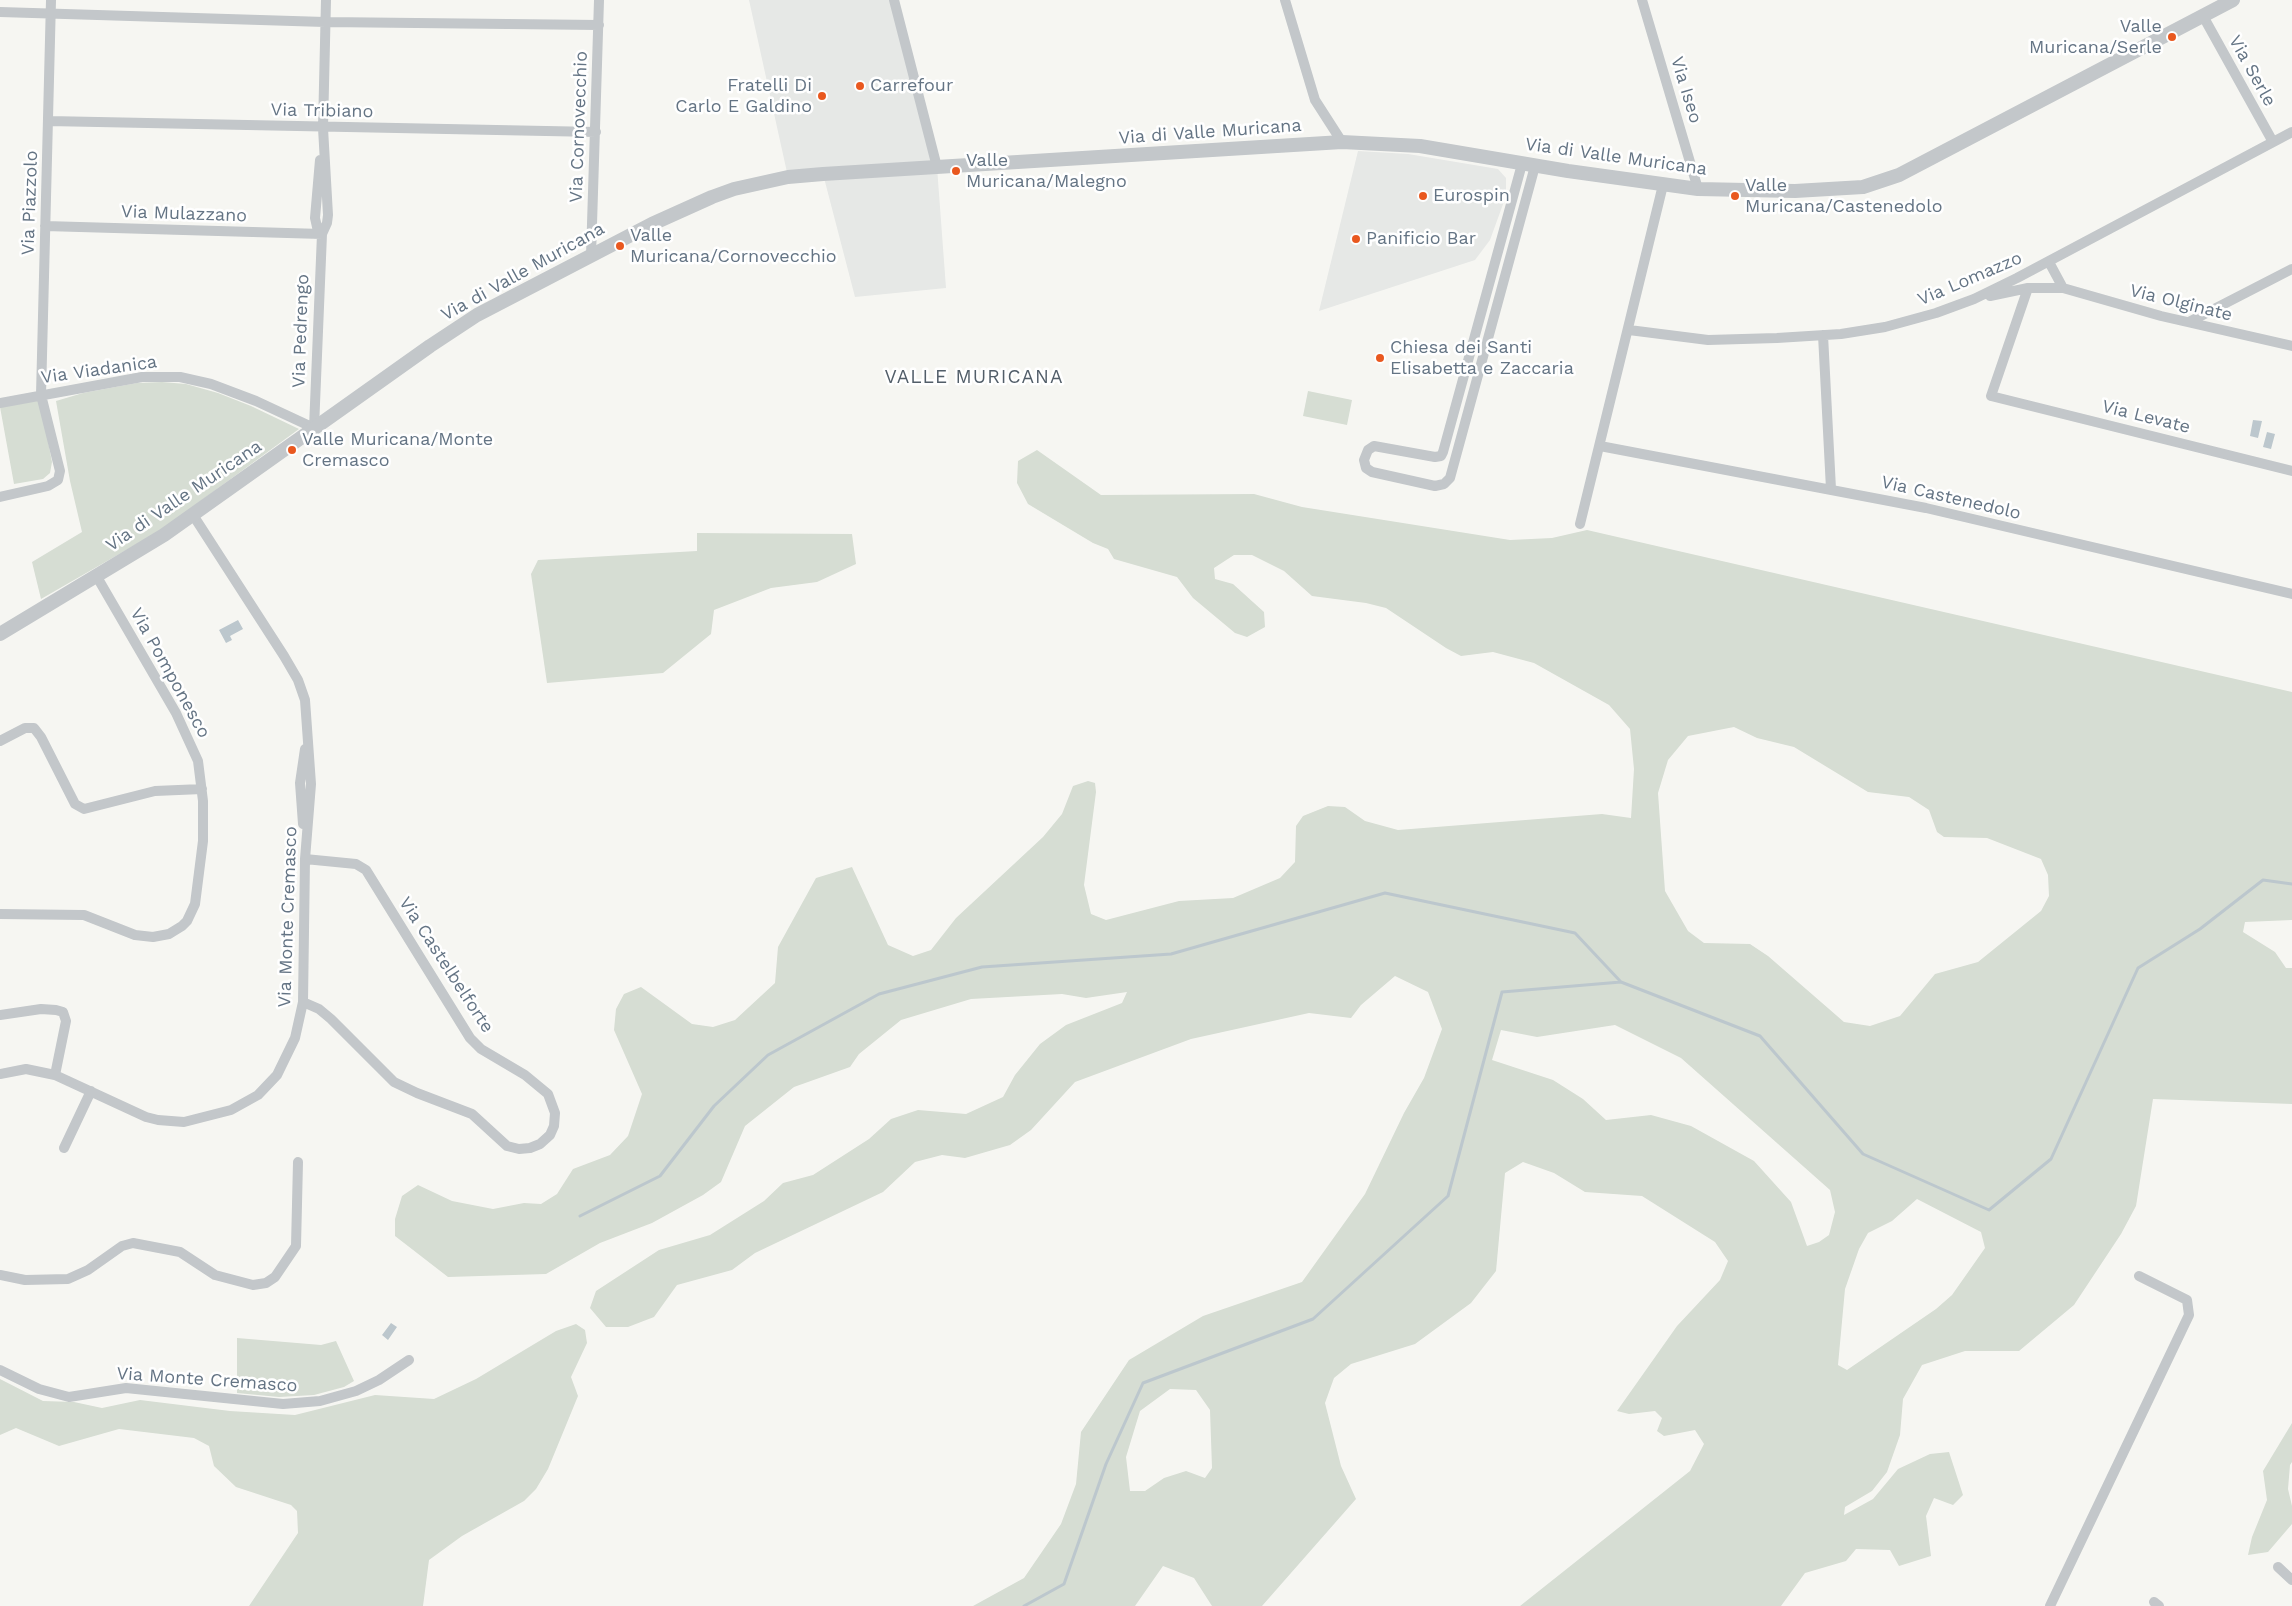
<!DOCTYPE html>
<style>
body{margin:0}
canvas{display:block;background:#f6f6f2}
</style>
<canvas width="2292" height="1606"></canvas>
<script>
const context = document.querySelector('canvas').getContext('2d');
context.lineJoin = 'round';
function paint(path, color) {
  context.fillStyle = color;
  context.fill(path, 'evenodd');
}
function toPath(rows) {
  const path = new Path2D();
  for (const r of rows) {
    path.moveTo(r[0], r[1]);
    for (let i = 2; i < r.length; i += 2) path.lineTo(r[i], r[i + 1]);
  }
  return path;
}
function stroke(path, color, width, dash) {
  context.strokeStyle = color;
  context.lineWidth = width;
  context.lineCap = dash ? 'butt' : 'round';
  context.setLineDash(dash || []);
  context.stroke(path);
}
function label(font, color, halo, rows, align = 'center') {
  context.font = font + ' "Work Sans",sans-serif';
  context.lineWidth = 5;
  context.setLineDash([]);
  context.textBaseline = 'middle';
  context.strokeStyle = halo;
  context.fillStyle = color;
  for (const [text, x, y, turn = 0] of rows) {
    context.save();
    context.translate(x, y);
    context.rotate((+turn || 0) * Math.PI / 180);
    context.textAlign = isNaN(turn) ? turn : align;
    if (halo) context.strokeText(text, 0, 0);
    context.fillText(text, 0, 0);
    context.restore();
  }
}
paint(toPath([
 [749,0,894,0,937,167,946,288,855,297,823,174,788,177],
 [1358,151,1408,154,1498,169,1506,178,1506,196,1490,240,1475,260,1319,311]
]), '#e6e8e6');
paint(toPath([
 [162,382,186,384,218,393,251,406,299,429,161,530,41,599,32,562,82,532,70,481,56,401,83,393,137,383],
 [1308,391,1352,400,1347,425,1303,416],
 [40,400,52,462,50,473,43,479,14,484,0,407],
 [1037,450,1101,495,1254,494,1302,507,1510,540,1552,538,1587,530,2292,692,2292,920,2245,922,2243,932,2275,952,2286,968,2292,968,2292,1104,2153,1099,2136,1206,2121,1234,2074,1305,2019,1351,1965,1351,1922,1365,1903,1399,1900,1435,1887,1472,1872,1491,1845,1507,1844,1515,1873,1499,1898,1469,1930,1454,1949,1452,1963,1495,1953,1505,1934,1498,1926,1516,1931,1556,1899,1566,1890,1550,1856,1549,1846,1561,1805,1573,1781,1606,1520,1606,1690,1471,1704,1444,1695,1430,1664,1436,1657,1431,1662,1418,1655,1411,1629,1414,1617,1411,1677,1326,1720,1280,1728,1261,1715,1242,1642,1196,1585,1192,1554,1173,1523,1162,1505,1173,1496,1271,1471,1303,1415,1344,1351,1364,1334,1378,1325,1403,1341,1466,1356,1499,1262,1606,1212,1606,1194,1578,1163,1566,1135,1606,973,1606,1024,1578,1061,1524,1076,1484,1081,1432,1129,1360,1203,1316,1302,1282,1365,1194,1404,1113,1424,1078,1442,1029,1428,992,1395,976,1361,1005,1351,1018,1309,1013,1191,1039,1075,1082,1031,1130,1010,1145,965,1158,942,1155,915,1162,883,1192,755,1253,732,1270,677,1285,654,1317,628,1327,606,1327,590,1308,596,1291,659,1250,710,1235,764,1201,783,1183,813,1175,869,1139,891,1119,918,1110,966,1114,1003,1097,1015,1075,1040,1044,1066,1025,1122,1003,1127,992,1086,998,1062,994,971,999,901,1020,859,1054,850,1067,794,1087,745,1126,721,1182,703,1195,652,1223,600,1243,546,1274,448,1277,395,1236,395,1219,402,1196,418,1185,452,1201,493,1209,524,1203,541,1204,557,1194,573,1169,610,1155,628,1136,642,1094,614,1030,616,1009,624,994,641,987,692,1024,713,1027,735,1020,775,983,778,947,816,878,852,867,888,945,913,956,931,950,956,918,1043,837,1062,814,1073,786,1088,781,1095,783,1096,792,1084,885,1091,914,1106,920,1179,901,1233,898,1280,878,1295,862,1296,826,1303,816,1328,806,1345,807,1365,821,1398,830,1602,814,1631,818,1634,769,1630,729,1609,705,1534,663,1493,652,1461,656,1446,648,1386,608,1366,603,1312,596,1284,571,1252,555,1234,555,1214,568,1215,579,1233,584,1264,612,1265,627,1247,637,1235,633,1193,598,1177,577,1114,559,1108,549,1093,543,1028,504,1017,483,1018,461],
 [1734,727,1757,738,1794,747,1868,792,1909,797,1929,810,1937,832,1944,837,1987,838,2041,859,2048,875,2049,896,2041,911,1978,962,1935,974,1900,1016,1870,1026,1844,1022,1768,956,1750,944,1704,943,1688,931,1665,891,1658,793,1668,760,1688,736],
 [1615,1025,1681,1058,1830,1190,1835,1212,1829,1235,1819,1242,1807,1246,1791,1202,1754,1161,1691,1126,1651,1115,1606,1120,1583,1099,1553,1080,1492,1060,1501,1030,1537,1037],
 [1917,1199,1981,1232,1985,1248,1952,1295,1936,1309,1847,1370,1838,1365,1845,1289,1859,1249,1868,1233,1892,1221],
 [1170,1389,1196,1390,1210,1410,1212,1468,1205,1478,1186,1471,1164,1478,1145,1491,1130,1491,1126,1457,1140,1411],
 [697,533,852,534,856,564,817,582,771,588,714,610,711,634,663,673,547,683,531,574,538,560,697,551],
 [576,1324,585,1330,587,1343,571,1377,578,1396,548,1469,536,1489,524,1501,462,1536,429,1560,423,1606,249,1606,298,1533,297,1511,291,1505,236,1487,214,1466,209,1446,194,1438,119,1429,59,1446,16,1428,0,1435,0,1379,43,1401,74,1402,102,1408,140,1400,230,1411,295,1415,375,1395,434,1399,476,1379,556,1331],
 [237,1338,321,1345,336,1341,354,1381,344,1387,314,1395,279,1397,237,1393],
 [2292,1423,2292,1462,2290,1465,2288,1489,2292,1506,2292,1524,2268,1552,2248,1555,2252,1537,2267,1500,2263,1471]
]), '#d6ddd3');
paint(toPath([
 [2253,420,2262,421,2258,438,2250,436],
 [2267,432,2275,434,2271,449,2263,447],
 [238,620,243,629,230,636,232,640,226,643,219,630],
 [391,1323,397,1327,388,1340,382,1335]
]), '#bcc7cd');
stroke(toPath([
 [580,1216,660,1176,714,1106,768,1055,879,994,982,967,1171,954,1385,893,1575,933,1621,982],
 [1024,1606,1064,1584,1106,1464,1143,1383,1313,1319,1448,1196,1502,992,1621,982,1760,1036,1863,1154,1989,1210,2051,1159,2138,968,2200,929,2263,880,2292,884]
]), '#bcc7cd', 3);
stroke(toPath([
 [894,0,937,167],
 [1285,0,1315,100,1342,142],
 [1642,0,1698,189],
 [0,12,325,22,599,25],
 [2203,16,2273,142],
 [48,121,596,132],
 [320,160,315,218,317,227,322,234],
 [1522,164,1443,452,1441,456,1435,457,1374,446,1368,450,1364,460,1366,468,1372,472,1435,486,1444,484,1450,478,1535,166],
 [45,226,322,234],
 [591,256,599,0],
 [2049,262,2063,288,2161,316,2292,346],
 [2028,288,1991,396,2292,471],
 [1990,296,2028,288,2063,288],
 [2189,322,2292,269],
 [1629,330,1708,340,1777,338,1841,334,1885,327,1936,313,1974,299,2017,278,2292,132],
 [1823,335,1831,489],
 [0,403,142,377,180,377,211,384,256,401,314,428,322,234,327,223,328,215,323,128,326,0],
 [1600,446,1926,508,2292,594],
 [0,497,48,486,58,480,60,471,41,395,51,0],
 [1580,524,1663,185],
 [0,741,25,728,34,728,41,737,75,804,84,809,155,791,202,789],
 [303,824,300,783,305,749],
 [0,914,84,915,135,935,153,937,169,934,182,926,187,921,195,904,203,841,203,801,198,761,176,713,97,577],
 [303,1002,319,1009,331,1019,394,1082,417,1093,472,1114,507,1146,519,1149,530,1148,540,1144,550,1135,554,1126,555,1113,548,1094,525,1075,481,1049,470,1038,366,870,356,864,305,859],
 [0,1015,41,1009,56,1010,63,1012,66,1021,55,1075],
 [0,1074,26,1069,55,1075,146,1117,158,1120,184,1122,231,1110,258,1095,277,1075,295,1038,303,1002,305,859,311,784,305,700,298,680,284,656,193,515],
 [64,1148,91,1091],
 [0,1275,25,1280,68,1279,88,1270,122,1246,133,1243,180,1252,215,1275,253,1285,266,1283,275,1277,296,1246,298,1162],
 [0,1370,39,1389,69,1397,126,1388,283,1404,320,1401,356,1391,379,1380,409,1360],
 [2278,1567,2292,1580],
 [2154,1602,2159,1606],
 [2050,1606,2189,1315,2187,1300,2139,1276]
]), '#c3c7ca', 10);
stroke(toPath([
 [0,634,164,535,430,346,477,315,652,224,712,197,734,189,788,177,823,174,1342,142,1420,146,1568,171,1698,189,1795,191,1863,187,1899,175,2233,0]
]), '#c3c7ca', 14);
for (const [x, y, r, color] of [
 [2172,37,5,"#e9581f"],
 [860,86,5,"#e9581f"],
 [822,96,5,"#e9581f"],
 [956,171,5,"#e9581f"],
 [1423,196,5,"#e9581f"],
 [1735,196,5,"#e9581f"],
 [1356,239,5,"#e9581f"],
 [620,246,5,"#e9581f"],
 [1380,358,5,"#e9581f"],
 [292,450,5,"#e9581f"]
]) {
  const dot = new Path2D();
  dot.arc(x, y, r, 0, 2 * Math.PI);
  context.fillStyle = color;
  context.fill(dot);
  stroke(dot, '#fff', 2);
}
label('18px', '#647484', '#fff', [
 ["Valle",2162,27,"right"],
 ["Muricana/Serle",2162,48,"right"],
 ["Fratelli Di",812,86,"right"],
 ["Carlo E Galdino",812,107,"right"],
 ["Carrefour",870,86],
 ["Valle",966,161],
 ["Muricana/Malegno",966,182],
 ["Valle",1745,186],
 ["Muricana/Castenedolo",1745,207],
 ["Eurospin",1433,196],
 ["Valle",630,236],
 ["Muricana/Cornovecchio",630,257],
 ["Panificio Bar",1366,239],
 ["Chiesa dei Santi",1390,348],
 ["Elisabetta e Zaccaria",1390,369],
 ["Valle Muricana/Monte",302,440],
 ["Cremasco",302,461]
], 'left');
label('18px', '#647484', '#fff', [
 ["Via Serle",2252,71,61],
 ["Via Iseo",1686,90,73],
 ["Via Tribiano",322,111,1],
 ["Via Cornovecchio",579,127,-88],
 ["Via di Valle Muricana",1210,132,-4],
 ["Via di Valle Muricana",1616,157,8],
 ["Via Piazzolo",30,203,-88],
 ["Via Mulazzano",184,214,2],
 ["Via di Valle Muricana",523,272,-29],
 ["Via Lomazzo",1970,279,-23],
 ["Via Olginate",2181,303,14],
 ["Via Pedrengo",301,331,-88],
 ["Via Viadanica",99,370,-8],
 ["Via Levate",2146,417,14],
 ["Via di Valle Muricana",184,496,-34],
 ["Via Castenedolo",1951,498,13],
 ["Via Pomponesco",170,673,61],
 ["Via Monte Cremasco",288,917,-88],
 ["Via Castelbelforte",446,965,57],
 ["Via Monte Cremasco",207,1380,4]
]);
context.letterSpacing = '1px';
label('19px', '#525e69', '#fff', [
 ["VALLE MURICANA",974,377]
]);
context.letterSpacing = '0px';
</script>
